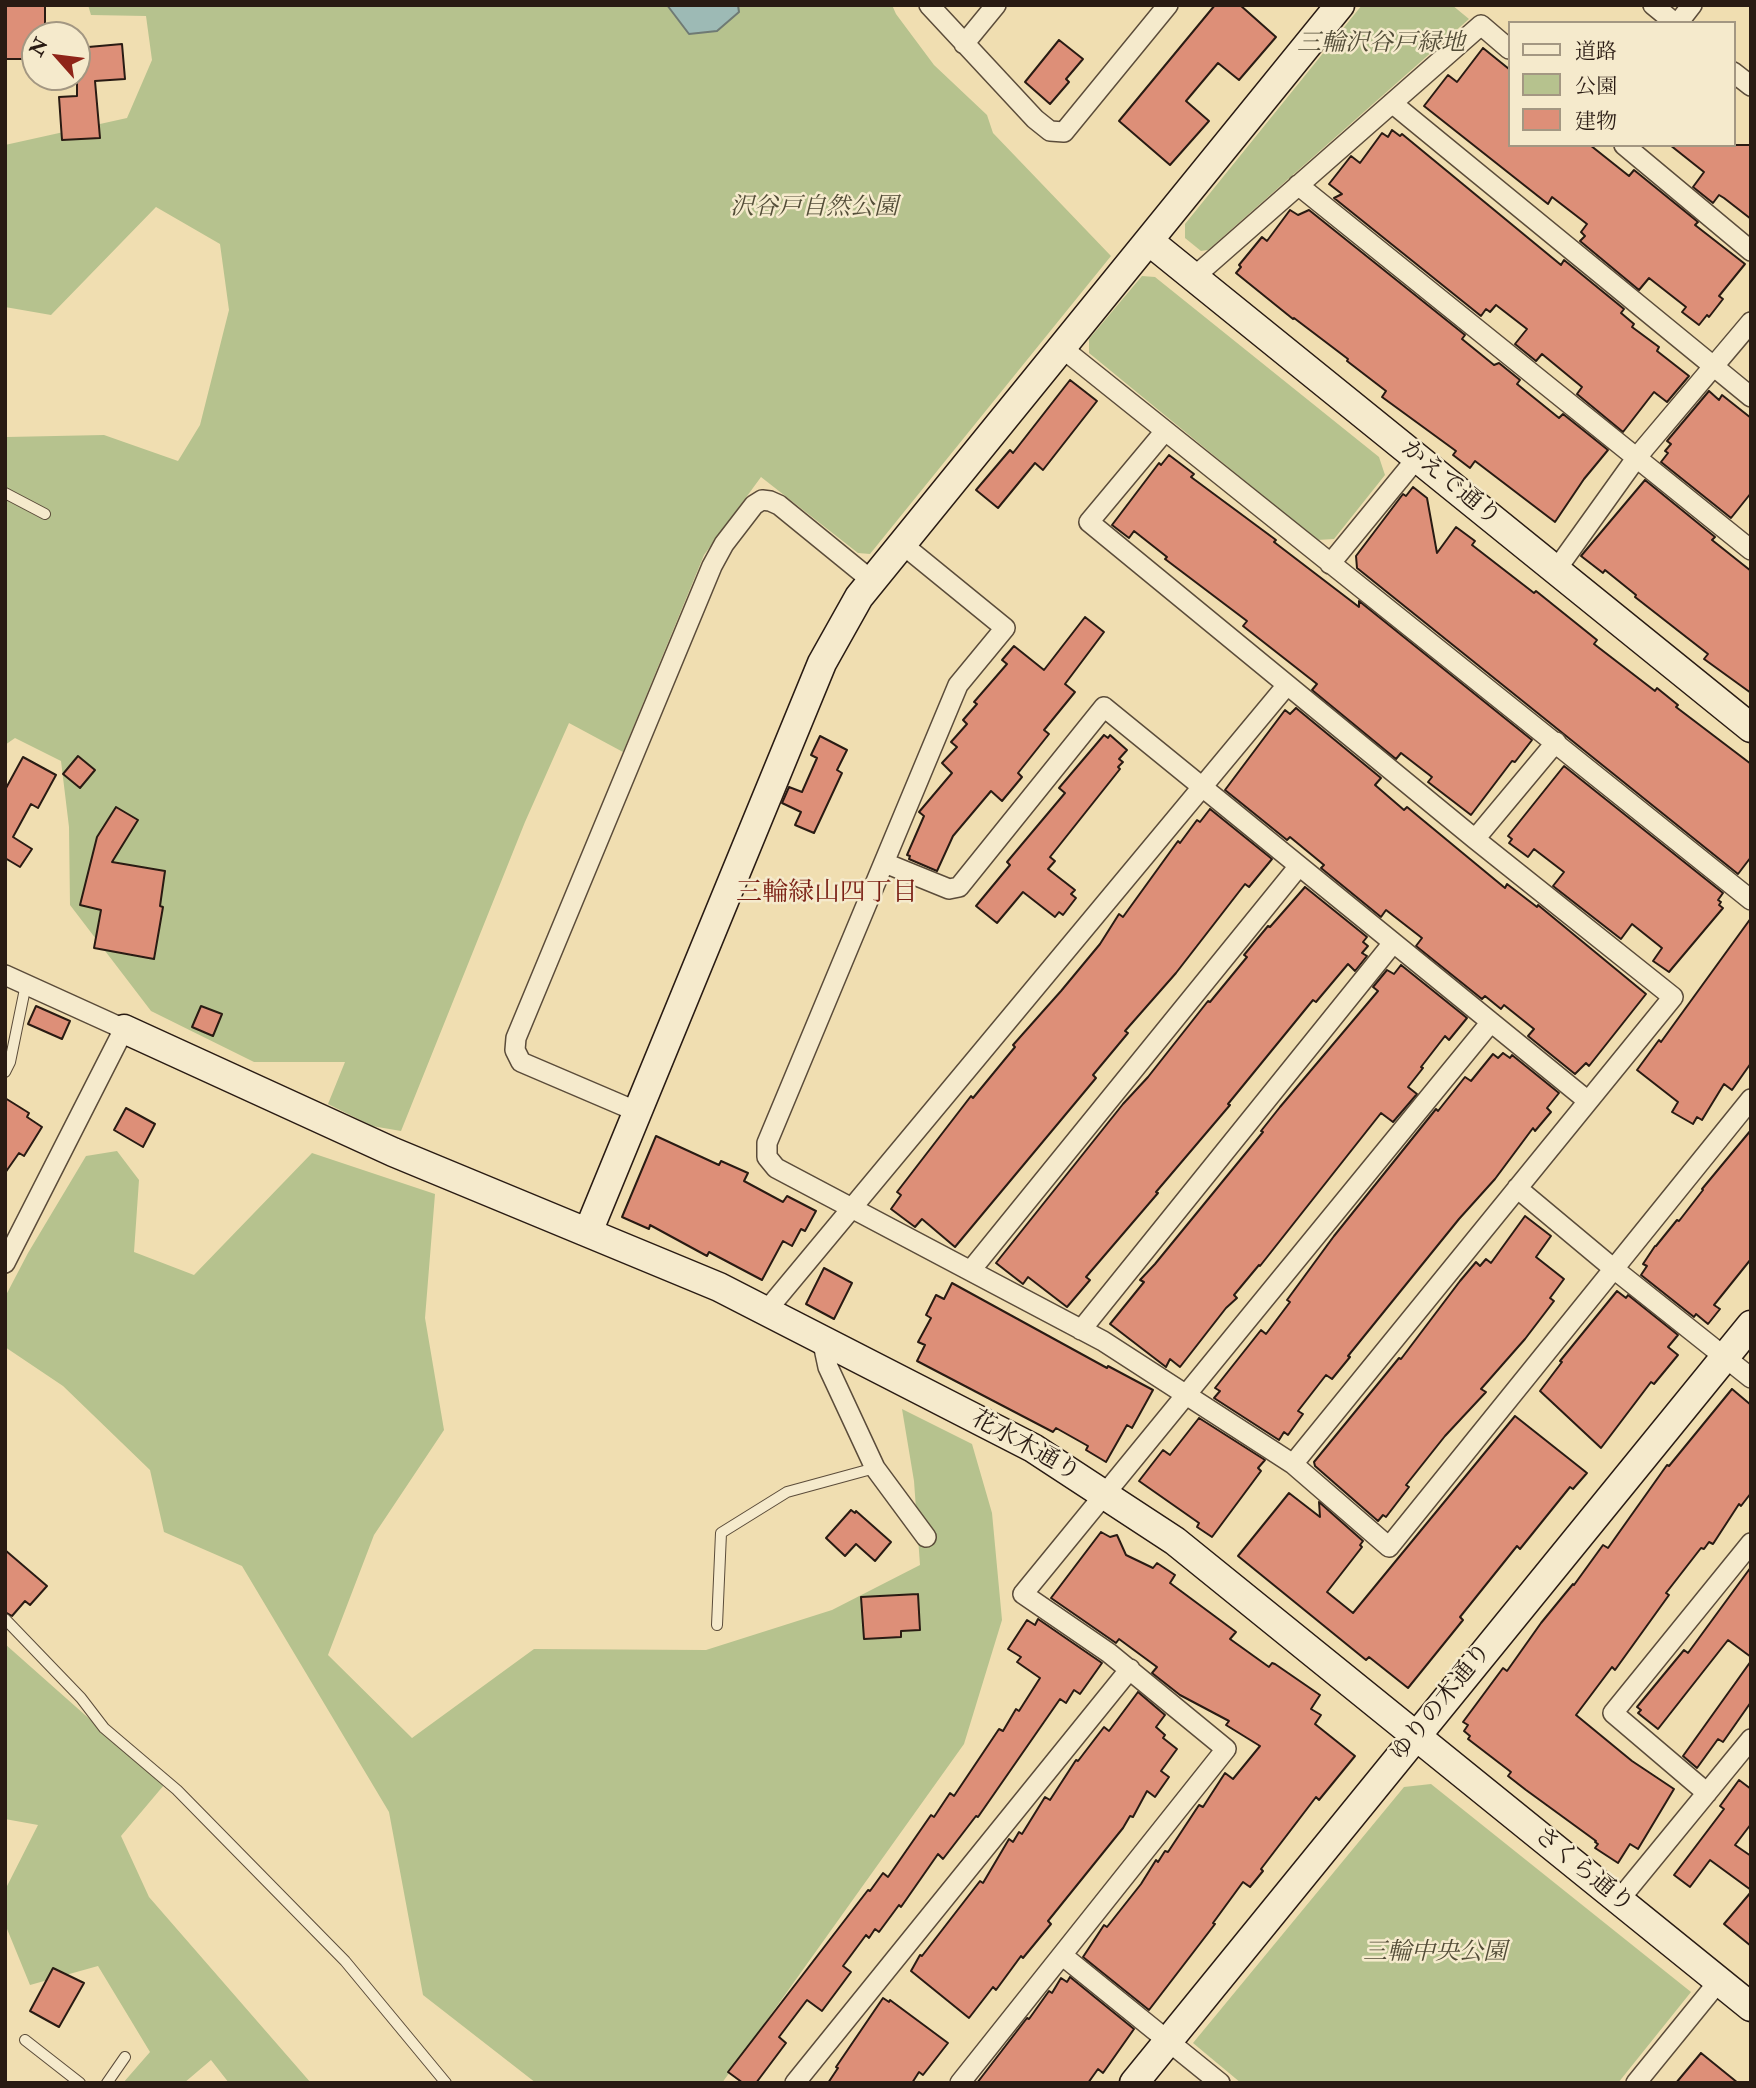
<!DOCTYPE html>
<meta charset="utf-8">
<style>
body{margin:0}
#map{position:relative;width:1756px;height:2088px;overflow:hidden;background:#f0deb1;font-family:"IM FELL Double Pica","Noto Serif JP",serif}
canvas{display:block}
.frame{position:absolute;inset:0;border:7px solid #291b13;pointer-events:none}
.legend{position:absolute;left:1508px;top:21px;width:228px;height:126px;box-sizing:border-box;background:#f5eacc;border:2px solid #a39782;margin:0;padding:9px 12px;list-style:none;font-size:21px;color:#291b13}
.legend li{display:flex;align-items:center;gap:14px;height:35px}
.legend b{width:35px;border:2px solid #a39782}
.north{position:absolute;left:21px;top:21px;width:70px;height:70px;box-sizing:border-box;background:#f5eacc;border:2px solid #a39782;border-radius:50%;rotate:298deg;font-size:19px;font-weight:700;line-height:28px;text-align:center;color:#291b13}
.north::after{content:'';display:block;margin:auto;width:24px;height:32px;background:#8f2418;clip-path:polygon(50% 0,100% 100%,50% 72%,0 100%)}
</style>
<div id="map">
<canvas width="1756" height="2088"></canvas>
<div class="frame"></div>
<ul class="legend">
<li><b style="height:9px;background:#f5eacc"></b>道路</li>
<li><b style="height:19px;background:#b6c28e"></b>公園</li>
<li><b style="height:19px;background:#dd8f78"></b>建物</li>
</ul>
<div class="north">N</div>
</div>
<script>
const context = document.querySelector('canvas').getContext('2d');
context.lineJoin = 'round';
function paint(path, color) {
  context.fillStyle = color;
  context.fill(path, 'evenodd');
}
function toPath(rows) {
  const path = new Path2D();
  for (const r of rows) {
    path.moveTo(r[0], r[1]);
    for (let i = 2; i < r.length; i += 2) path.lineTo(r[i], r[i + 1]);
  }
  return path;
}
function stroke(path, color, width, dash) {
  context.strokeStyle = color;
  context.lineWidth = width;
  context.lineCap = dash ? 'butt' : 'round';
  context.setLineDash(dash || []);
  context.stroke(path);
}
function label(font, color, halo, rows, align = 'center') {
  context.font = font + ' "IM FELL Double Pica","Noto Serif JP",serif';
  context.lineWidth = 5;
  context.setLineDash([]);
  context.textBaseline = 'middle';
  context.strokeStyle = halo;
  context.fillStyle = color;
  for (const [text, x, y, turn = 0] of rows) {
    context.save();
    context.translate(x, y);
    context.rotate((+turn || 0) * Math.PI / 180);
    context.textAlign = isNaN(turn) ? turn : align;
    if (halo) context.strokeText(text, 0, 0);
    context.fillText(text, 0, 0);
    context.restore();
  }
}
paint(toPath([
 [88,5,667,5,689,34,738,12,738,5,892,5,896,14,934,65,987,115,993,133,1111,256,870,554,858,553,761,477,704,555,623,752,569,723,525,822,401,1131,372,1126,328,1104,345,1062,254,1062,151,1011,70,905,69,827,61,761,15,738,5,745,5,572,7,566,5,558,5,444,7,437,104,435,178,461,200,425,229,310,220,244,156,207,51,315,5,307,5,145,127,118,152,60,146,16,91,15],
 [1362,5,1452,5,1469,19,1208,250,1201,251,1185,238,1185,224],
 [1142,276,1155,277,1379,457,1385,475,1334,539,1317,540,1089,353,1089,339],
 [117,1151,139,1180,134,1252,194,1275,312,1153,435,1194,425,1318,444,1430,374,1535,328,1655,412,1738,534,1649,706,1650,832,1610,920,1565,914,1481,902,1409,972,1444,992,1513,1002,1620,964,1744,722,2083,536,2083,423,1995,389,1812,242,1566,164,1532,150,1470,63,1386,5,1347,5,1297,28,1253,86,1156],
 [5,1644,164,1785,121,1836,149,1897,311,2083,229,2083,211,2060,184,2083,123,2083,150,2052,98,1966,30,1985,5,1924,5,1890,38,1825,5,1819],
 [1431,1784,1691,1992,1618,2083,1241,2083,1193,2043,1404,1787]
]), '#b6c28e');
const water = toPath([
 [667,5,738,5,739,12,717,31,689,34,667,5]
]);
paint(water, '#9dbab5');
stroke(water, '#6f7a74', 2);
const building = toPath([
 [5,5,45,5,45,35,35,35,35,59,5,59,5,5],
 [1215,5,1240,5,1276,37,1239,80,1218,63,1186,101,1209,121,1170,165,1119,121,1215,5],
 [1059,40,1083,59,1066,79,1069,82,1050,104,1025,82,1059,40],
 [122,44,125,79,95,81,100,138,62,140,59,97,77,96,77,48,122,44],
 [1483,48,1509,69,1509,145,1590,145,1629,176,1634,170,1698,222,1695,225,1745,264,1719,296,1723,299,1709,317,1707,315,1699,325,1682,312,1686,307,1649,278,1639,290,1580,241,1585,236,1581,232,1587,224,1552,197,1548,204,1424,106,1448,75,1457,82,1483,48],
 [1392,130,1400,136,1402,134,1561,265,1564,260,1624,309,1621,313,1634,324,1632,327,1659,347,1657,351,1689,376,1667,402,1654,392,1623,432,1577,394,1582,387,1542,354,1536,361,1515,344,1527,329,1496,305,1490,312,1486,309,1481,316,1334,198,1342,194,1329,184,1351,156,1360,163,1382,133,1388,137,1392,130],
 [1670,145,1751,145,1751,219,1724,198,1719,195,1713,203,1693,187,1704,172,1670,145],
 [1290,210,1298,215,1309,210,1465,335,1462,339,1494,365,1499,363,1520,380,1517,384,1559,418,1563,414,1608,450,1584,479,1555,522,1475,461,1470,468,1453,455,1456,451,1382,397,1386,391,1347,361,1348,359,1294,318,1293,319,1236,273,1241,267,1239,265,1262,237,1267,241,1290,210],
 [1070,380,1097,401,1043,470,1035,463,998,508,976,490,1010,450,1013,453,1070,380],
 [1709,391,1719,400,1722,395,1751,418,1751,493,1731,518,1661,462,1668,453,1665,451,1671,444,1667,441,1709,391],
 [1169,455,1194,474,1191,477,1276,540,1274,542,1359,607,1359,601,1532,740,1515,762,1512,761,1471,815,1428,782,1432,777,1401,753,1396,759,1312,690,1317,684,1243,626,1247,621,1165,559,1167,557,1134,531,1129,538,1112,525,1159,463,1161,465,1169,455],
 [1645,480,1715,537,1712,540,1751,571,1751,693,1704,659,1708,654,1635,597,1636,595,1605,570,1603,573,1581,556,1645,480],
 [1413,487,1427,498,1437,553,1456,527,1475,541,1472,545,1534,593,1536,591,1597,640,1594,644,1655,691,1657,688,1678,705,1676,707,1751,764,1751,857,1738,874,1357,568,1356,556,1403,494,1406,496,1413,487],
 [1085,617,1104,632,1065,684,1075,692,1044,730,1049,734,1018,773,1022,777,1002,801,991,791,953,836,937,871,909,859,910,856,907,855,924,816,919,812,952,773,942,763,957,747,951,742,967,724,963,720,977,704,974,702,1007,664,1002,660,1014,646,1044,670,1085,617],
 [1296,708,1381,778,1375,785,1404,810,1407,807,1505,888,1507,884,1537,907,1538,905,1646,994,1589,1066,1586,1063,1575,1074,1528,1036,1534,1029,1504,1005,1501,1009,1485,996,1482,999,1416,946,1422,938,1386,910,1381,917,1321,868,1324,865,1290,837,1287,840,1225,790,1285,710,1290,714,1296,708],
 [1104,735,1108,738,1110,735,1127,750,1119,759,1123,762,1118,767,1120,769,1050,857,1055,861,1048,869,1075,890,1071,894,1076,898,1063,915,1059,912,1055,917,1023,892,997,923,976,906,1010,865,1007,862,1065,793,1059,788,1104,735],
 [820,736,847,750,837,770,842,773,814,833,795,825,801,812,782,803,789,787,802,792,817,758,811,755,820,736],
 [78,756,95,770,80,788,63,774,78,756],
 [23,757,56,775,38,808,31,804,13,837,32,849,20,867,5,858,5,790,23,757],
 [1564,766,1723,893,1718,900,1721,902,1719,905,1723,908,1669,972,1653,961,1662,948,1632,924,1621,939,1553,886,1564,872,1534,849,1528,857,1509,843,1512,839,1508,836,1564,766],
 [116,807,138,820,112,862,165,871,160,906,163,907,154,959,94,948,101,910,80,905,97,837,116,807],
 [1210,809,1272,859,1249,887,1245,884,1176,973,1125,1031,1128,1033,1093,1075,1096,1078,955,1247,922,1219,915,1227,891,1209,901,1195,897,1192,971,1096,973,1098,1015,1047,1013,1045,1061,991,1100,944,1119,914,1123,917,1178,841,1180,843,1197,820,1200,822,1210,809],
 [1305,887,1367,937,1363,942,1368,946,1362,953,1367,956,1355,971,1348,964,1316,1002,1313,1000,1228,1104,1230,1105,1156,1192,1158,1193,1086,1277,1090,1280,1067,1307,1028,1277,1023,1284,996,1263,1123,1104,1148,1077,1208,1001,1210,1002,1247,957,1244,955,1268,926,1270,927,1305,887],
 [1751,918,1751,1063,1732,1090,1724,1084,1702,1120,1697,1117,1693,1124,1672,1112,1678,1102,1637,1070,1659,1040,1661,1042,1751,918],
 [1401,965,1467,1018,1449,1040,1445,1036,1421,1067,1423,1068,1408,1087,1417,1094,1393,1122,1381,1113,1260,1266,1259,1265,1234,1295,1237,1298,1226,1308,1180,1367,1170,1359,1166,1367,1110,1324,1144,1282,1140,1280,1155,1264,1263,1132,1261,1131,1280,1107,1378,991,1373,987,1387,970,1394,974,1401,965],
 [36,1006,70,1021,62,1039,28,1024,36,1006],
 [201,1006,222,1014,213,1036,192,1027,201,1006],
 [1503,1053,1510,1058,1512,1055,1559,1093,1547,1108,1551,1112,1535,1131,1533,1128,1495,1179,1459,1219,1348,1356,1350,1357,1332,1379,1326,1375,1298,1411,1303,1414,1288,1435,1284,1432,1279,1440,1214,1398,1220,1391,1215,1388,1261,1330,1266,1334,1290,1302,1287,1300,1334,1236,1436,1109,1438,1111,1465,1077,1471,1081,1493,1054,1498,1058,1503,1053],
 [5,1098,29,1113,27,1117,42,1127,24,1156,19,1153,5,1173,5,1098],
 [126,1108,155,1124,143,1147,114,1130,126,1108],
 [1751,1130,1751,1259,1714,1305,1720,1309,1708,1324,1696,1314,1694,1317,1641,1275,1647,1266,1643,1264,1655,1246,1656,1246,1677,1220,1679,1221,1703,1190,1702,1189,1751,1130],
 [656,1136,719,1165,721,1161,748,1173,744,1181,783,1202,787,1196,816,1211,805,1231,801,1229,792,1246,783,1241,762,1280,709,1252,707,1256,650,1225,649,1229,622,1217,656,1136],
 [1525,1216,1551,1236,1536,1257,1564,1279,1550,1298,1554,1301,1525,1339,1481,1389,1486,1392,1445,1436,1406,1485,1409,1487,1386,1517,1383,1515,1378,1521,1315,1466,1314,1462,1399,1358,1401,1359,1460,1281,1476,1262,1480,1266,1486,1259,1491,1263,1525,1216],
 [824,1268,852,1283,834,1319,806,1304,824,1268],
 [952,1283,1107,1368,1108,1366,1153,1390,1132,1428,1127,1425,1106,1462,1086,1450,1088,1446,1056,1428,1053,1432,917,1361,925,1345,918,1342,931,1318,926,1315,936,1295,944,1299,952,1283],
 [1617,1291,1626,1298,1628,1295,1678,1335,1668,1347,1678,1355,1654,1384,1651,1382,1601,1448,1540,1391,1562,1362,1560,1361,1617,1291],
 [1732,1389,1751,1405,1751,1493,1741,1506,1739,1504,1713,1544,1709,1542,1704,1549,1701,1548,1666,1593,1669,1595,1615,1670,1612,1667,1576,1715,1632,1761,1674,1789,1638,1849,1630,1844,1618,1863,1595,1848,1598,1844,1595,1842,1596,1841,1526,1790,1508,1776,1511,1772,1468,1739,1470,1736,1464,1731,1468,1725,1463,1722,1503,1668,1507,1671,1541,1623,1573,1584,1574,1585,1603,1545,1608,1548,1667,1465,1669,1466,1732,1389],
 [1515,1416,1587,1473,1573,1489,1570,1487,1520,1549,1517,1546,1460,1617,1463,1620,1408,1688,1369,1657,1366,1660,1238,1556,1289,1493,1320,1517,1319,1502,1363,1541,1360,1545,1362,1547,1327,1592,1353,1613,1515,1416],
 [1199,1418,1265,1460,1258,1468,1261,1471,1212,1537,1197,1527,1199,1523,1139,1481,1163,1450,1170,1455,1199,1418],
 [851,1510,855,1513,856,1511,891,1542,875,1561,856,1544,845,1556,826,1538,851,1510],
 [1101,1532,1110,1537,1117,1535,1126,1555,1153,1568,1157,1563,1175,1575,1170,1583,1236,1632,1230,1639,1269,1667,1272,1663,1275,1664,1320,1695,1311,1709,1321,1715,1315,1724,1355,1756,1319,1800,1316,1797,1261,1869,1263,1871,1250,1887,1243,1882,1213,1923,1215,1924,1149,2010,1083,1957,1104,1925,1107,1927,1141,1884,1156,1860,1158,1862,1165,1851,1168,1852,1199,1805,1203,1807,1225,1773,1233,1779,1260,1746,1226,1725,1229,1721,1180,1695,1152,1673,1157,1667,1119,1639,1116,1643,1051,1598,1101,1532],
 [5,1550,47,1586,30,1605,25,1601,12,1616,5,1612,5,1550],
 [1751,1567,1751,1657,1728,1640,1658,1729,1638,1713,1641,1710,1637,1707,1684,1650,1688,1653,1751,1567],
 [918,1594,920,1630,901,1631,901,1637,864,1639,861,1597,918,1594],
 [1038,1619,1102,1663,1080,1694,1074,1690,1066,1703,1060,1699,978,1817,976,1816,943,1859,938,1854,901,1907,899,1905,879,1932,875,1929,869,1938,866,1935,843,1966,851,1972,822,2011,807,2000,779,2037,786,2043,756,2083,743,2083,728,2072,868,1890,870,1891,883,1873,888,1877,931,1815,934,1817,950,1793,954,1796,999,1729,1003,1731,1016,1709,1019,1711,1040,1678,1017,1662,1021,1657,1008,1649,1027,1620,1035,1625,1038,1619],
 [1751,1661,1751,1702,1723,1742,1718,1739,1697,1768,1683,1756,1751,1661],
 [1138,1692,1165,1715,1156,1727,1165,1735,1163,1738,1177,1749,1161,1771,1169,1777,1155,1797,1147,1791,1133,1817,1130,1816,1123,1828,1048,1921,1051,1924,1023,1958,1021,1956,996,1990,993,1987,969,2018,911,1971,920,1955,922,1956,980,1881,983,1883,1009,1839,1013,1842,1019,1832,1022,1834,1045,1797,1050,1800,1076,1760,1078,1761,1104,1727,1109,1731,1138,1692],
 [1739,1780,1751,1789,1751,1824,1735,1845,1751,1856,1751,1890,1710,1860,1690,1887,1674,1875,1724,1809,1720,1806,1739,1780],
 [1751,1892,1751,1946,1724,1924,1751,1892],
 [53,1968,84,1983,59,2027,30,2011,53,1968],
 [1070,1977,1134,2029,1103,2073,1098,2069,1088,2083,977,2083,1027,2018,1029,2019,1049,1991,1052,1993,1061,1978,1067,1982,1070,1977],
 [883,1998,889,2002,890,2000,948,2043,923,2075,919,2072,912,2083,828,2083,838,2068,836,2067,883,1998],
 [1701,2053,1738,2083,1676,2083,1701,2053]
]);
paint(building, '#dd8f78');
stroke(building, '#291b13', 2);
const lane = toPath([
 [5,493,45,514],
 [5,1072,10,1062,26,984],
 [5,1619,81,1698,104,1728,177,1790,345,1961,446,2083],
 [717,1625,721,1533,787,1492,875,1468],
 [25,2040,80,2083],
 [107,2083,125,2057]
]);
const street = toPath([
 [929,5,1035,119,1050,131,1064,132,1168,5],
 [1653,5,1675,23],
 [1678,23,1692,5],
 [964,44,996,5],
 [1733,72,1751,86],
 [1392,103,1751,397],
 [1624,145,1751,251],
 [1298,185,1751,550],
 [1194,277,1481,25,1509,49],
 [1062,348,1751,900],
 [1165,431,1089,522,1475,839,1673,997,1293,1464],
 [902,544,1005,628,958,685,767,1143,767,1157,776,1168,1103,1341,1293,1464,1389,1547,1751,1099],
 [1330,564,1417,458],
 [1556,570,1637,457,1751,322],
 [1475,839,1556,742],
 [885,863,949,889,959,887,1104,707,1588,1101],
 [5,975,124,1029,5,1263],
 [638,1112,521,1062,515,1050,516,1038,712,566,724,544,754,505,762,500,770,501,779,505,871,580],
 [1517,1188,1614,1269,1751,1378],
 [971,1270,1299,866],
 [767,1310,1287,685],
 [1081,1330,1393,943],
 [822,1339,828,1367,875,1468,926,1537],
 [1707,1793,1613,1713,1751,1543],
 [1619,1900,1751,1739],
 [1063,1956,1220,2083],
 [795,2083,1130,1669],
 [960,2083,1226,1749,1109,1653,1023,1594,1491,1022],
 [1636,2083,1719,1981]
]);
const secondary = toPath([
 [1149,241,1751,728],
 [124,1029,393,1152,719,1287,1033,1448,1175,1541,1751,2007],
 [588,1232,822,663,859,597,1340,5],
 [1134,2083,1751,1325]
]);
stroke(lane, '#5b4c3a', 12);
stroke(street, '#5b4c3a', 22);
stroke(secondary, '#291b13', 31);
stroke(lane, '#f5eacc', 10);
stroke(street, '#f5eacc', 19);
stroke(secondary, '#f5eacc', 28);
label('italic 24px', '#534d38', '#f5eacc', [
 ["三輪沢谷戸緑地",1381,45],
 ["沢谷戸自然公園",814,209],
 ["三輪中央公園",1435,1954]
]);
label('24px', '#291b13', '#f5eacc', [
 ["かえで通り",1450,484,39],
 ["花水木通り",1025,1447,29],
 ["ゆりの木通り",1442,1703,-51],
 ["さくら通り",1583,1871,39]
]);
label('26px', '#7a1f14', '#f5eacc', [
 ["三輪緑山四丁目",827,894]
]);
</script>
